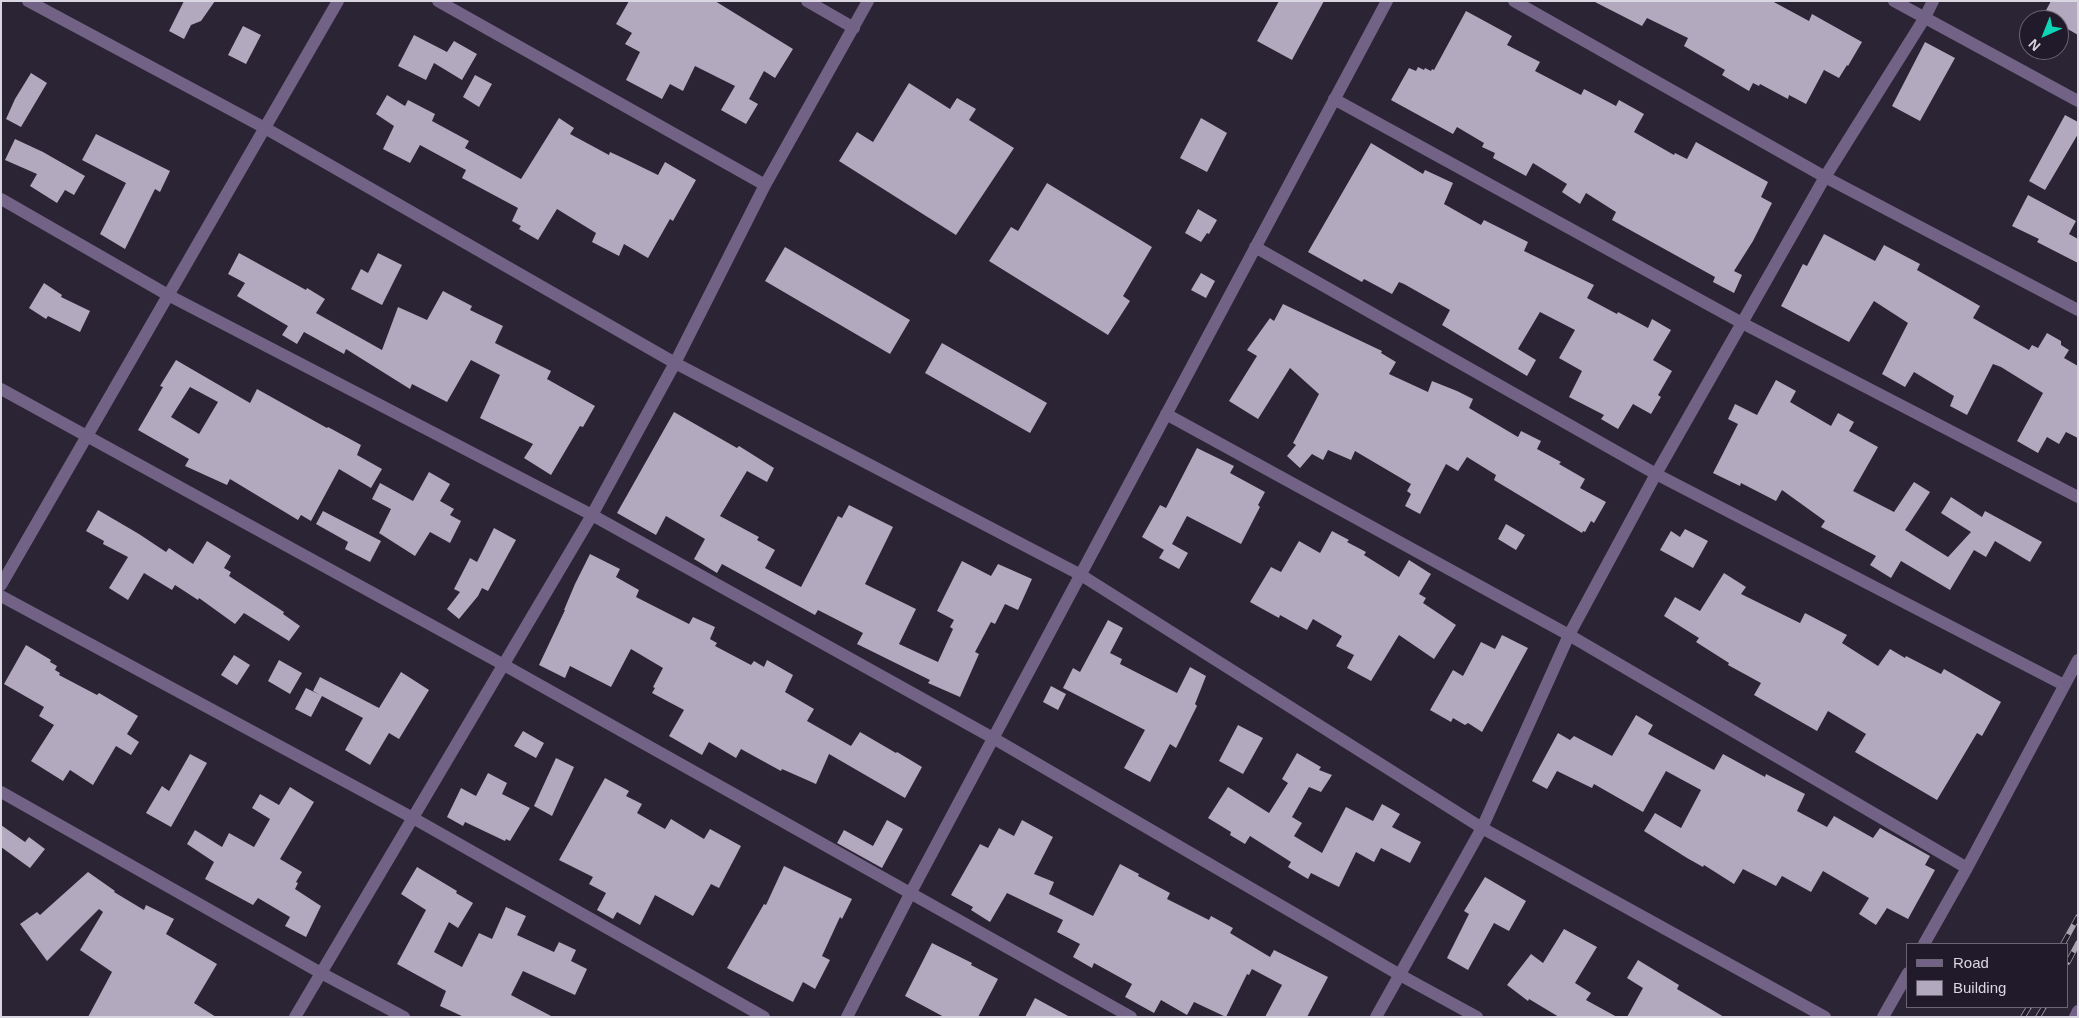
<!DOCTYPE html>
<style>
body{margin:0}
#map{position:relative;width:2079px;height:1018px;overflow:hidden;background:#2b2434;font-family:Helvetica,sans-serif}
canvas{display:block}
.frame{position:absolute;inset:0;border:2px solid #dad6e1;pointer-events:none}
.legend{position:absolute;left:1906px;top:943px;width:162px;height:65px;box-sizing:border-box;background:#211a2a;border:1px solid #6b6573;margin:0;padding:6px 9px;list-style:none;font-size:15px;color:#dad6e1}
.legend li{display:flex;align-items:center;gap:10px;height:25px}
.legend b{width:25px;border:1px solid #6b6573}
.north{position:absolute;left:2019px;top:10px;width:50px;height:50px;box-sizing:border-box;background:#211a2a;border:1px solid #6b6573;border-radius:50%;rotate:224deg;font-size:14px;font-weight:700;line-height:20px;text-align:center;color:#dad6e1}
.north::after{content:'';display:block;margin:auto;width:18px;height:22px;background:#0dd5b5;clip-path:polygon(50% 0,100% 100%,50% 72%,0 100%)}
</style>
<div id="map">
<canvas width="2079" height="1018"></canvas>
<div class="frame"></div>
<ul class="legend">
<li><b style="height:6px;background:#726386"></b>Road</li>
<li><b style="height:14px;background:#b2a9be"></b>Building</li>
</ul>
<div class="north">N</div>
</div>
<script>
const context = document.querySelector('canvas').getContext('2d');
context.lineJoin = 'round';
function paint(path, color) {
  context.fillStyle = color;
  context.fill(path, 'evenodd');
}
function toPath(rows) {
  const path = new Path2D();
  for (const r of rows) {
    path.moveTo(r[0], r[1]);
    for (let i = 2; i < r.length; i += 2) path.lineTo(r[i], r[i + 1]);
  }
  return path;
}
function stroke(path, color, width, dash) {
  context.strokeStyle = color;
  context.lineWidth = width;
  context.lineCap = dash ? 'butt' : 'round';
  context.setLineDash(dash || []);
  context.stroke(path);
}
paint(toPath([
 [184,1,215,1,201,21,191,25,184,39,169,31],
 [629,1,715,1,793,49,775,78,764,71,749,99,758,104,746,124,721,110,735,86,695,66,683,91,670,84,662,99,626,80,640,52,625,44,632,33,616,24],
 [1279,1,1324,1,1292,60,1257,41],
 [1593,1,1772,1,1809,21,1812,14,1862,42,1848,66,1847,65,1839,78,1824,70,1806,104,1789,95,1788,99,1760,84,1759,86,1753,83,1749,91,1722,75,1725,70,1684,46,1688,38,1647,18,1642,26],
 [2051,1,2078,1,2078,35,2059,24,2059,20,2053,20,2044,14],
 [1466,11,1512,36,1507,45,1540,62,1535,71,1581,95,1584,89,1616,106,1619,100,1644,114,1634,132,1674,155,1675,153,1687,159,1696,142,1768,182,1761,197,1772,203,1753,241,1734,271,1742,275,1734,293,1713,282,1715,277,1612,220,1616,212,1586,193,1580,204,1562,192,1567,184,1533,163,1526,176,1493,158,1495,153,1482,147,1484,143,1457,127,1453,134,1391,100,1409,68,1416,71,1418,67,1424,70,1425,68,1431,71,1432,69,1434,70],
 [243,26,261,35,246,64,228,55],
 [414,35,447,52,454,41,477,54,462,80,434,63,426,80,398,66],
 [1925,42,1955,58,1920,121,1892,106],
 [31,73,47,83,21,127,6,119,15,99],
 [475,75,492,84,479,107,463,97],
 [909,83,950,109,957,98,976,109,969,120,1014,148,956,235,839,161,857,132,873,142],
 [387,95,405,106,408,100,435,114,432,121,469,141,465,148,521,179,559,118,574,128,570,134,609,155,610,152,623,158,658,175,665,162,696,180,673,221,670,219,648,258,624,244,619,256,592,242,596,233,557,209,538,240,519,229,521,226,512,221,518,208,462,178,466,170,420,145,410,163,383,149,394,126,376,114],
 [2065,115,2078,122,2078,134,2045,190,2029,181],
 [1201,118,1227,133,1207,172,1180,158],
 [96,134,170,171,160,192,155,189,125,249,100,234,126,183,82,160],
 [15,139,43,152,85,176,74,195,65,190,57,203,30,186,37,174,5,160],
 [1371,143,1423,174,1425,170,1453,183,1444,204,1481,225,1484,220,1528,242,1524,251,1594,285,1587,298,1617,314,1618,312,1648,328,1652,319,1671,330,1653,360,1672,371,1658,395,1661,397,1651,414,1633,404,1618,429,1601,419,1604,415,1569,397,1582,371,1559,358,1575,330,1540,312,1518,349,1536,360,1527,376,1442,325,1450,310,1404,284,1399,282,1392,294,1364,279,1362,282,1308,252],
 [1047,183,1152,247,1123,296,1130,301,1108,335,989,261,1011,227,1018,231],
 [2028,195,2076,221,2069,234,2078,239,2078,263,2037,242,2039,239,2012,226],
 [1198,209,1217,220,1209,234,1207,233,1201,242,1185,233],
 [1824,234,1875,261,1884,245,1920,264,1917,270,1980,306,1973,318,2029,350,2032,345,2038,348,2047,333,2061,341,2061,345,2069,350,2064,358,2078,366,2078,438,2066,432,2059,444,2047,437,2038,453,2017,441,2043,393,2001,367,1993,364,1967,415,1950,406,1954,396,1914,372,1905,387,1882,374,1908,323,1874,301,1849,342,1781,306,1803,264,1807,266],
 [785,247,910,320,890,354,765,281],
 [239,253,306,290,307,288,325,299,316,313,382,350,398,307,427,320,443,291,472,306,470,310,503,326,495,343,551,371,547,379,595,406,583,427,580,426,551,475,524,458,533,444,480,418,500,375,471,360,447,402,412,384,410,389,346,349,344,354,304,332,297,344,282,335,288,326,237,296,245,283,228,274],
 [378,253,402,265,382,305,351,289,361,269,368,273],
 [1201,273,1215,281,1206,298,1191,290],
 [44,283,62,295,61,297,90,311,80,332,48,316,46,319,29,308],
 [1283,304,1382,351,1381,353,1396,362,1389,374,1428,392,1432,381,1457,391,1473,399,1469,408,1518,437,1521,431,1541,441,1537,449,1561,462,1559,464,1585,479,1580,488,1606,502,1594,523,1591,521,1585,532,1583,531,1582,533,1494,480,1496,475,1467,457,1458,471,1446,464,1420,514,1405,506,1411,494,1407,491,1411,484,1355,451,1351,460,1328,450,1323,460,1312,454,1300,468,1287,456,1296,445,1293,443,1319,394,1290,368,1258,419,1229,401,1257,356,1247,350,1270,318,1274,321],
 [942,343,1047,403,1030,433,925,373],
 [176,360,250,403,257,389,327,428,328,427,361,445,357,455,382,469,371,488,339,469,311,521,301,515,298,520,230,479,227,485,185,466,189,459,138,430,163,387,160,386],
 [190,387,218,402,199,434,171,417],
 [1776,380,1796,391,1790,402,1831,426,1838,413,1854,422,1849,431,1878,447,1853,491,1894,512,1914,482,1930,492,1905,530,1948,557,1971,532,1941,513,1951,497,1982,517,1985,511,2042,542,2030,562,1995,541,1986,557,1974,550,1950,590,1901,561,1891,578,1870,565,1876,556,1821,527,1825,521,1782,490,1776,501,1741,483,1740,486,1713,473,1738,424,1728,419,1735,404,1757,415],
 [674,412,737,448,739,446,774,468,767,482,747,471,720,516,759,537,757,540,775,550,765,568,801,587,838,516,842,518,849,505,893,527,865,584,916,609,899,644,938,662,953,629,950,627,954,620,937,611,962,561,991,576,998,564,1032,579,1018,610,1005,604,995,624,991,622,975,652,979,654,960,697,928,683,930,680,857,644,863,633,818,610,815,615,722,564,717,573,694,559,705,539,666,516,656,535,617,513],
 [1197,448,1234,466,1230,473,1265,492,1258,505,1260,507,1241,544,1187,516,1172,544,1188,553,1179,569,1159,558,1164,550,1142,537,1160,505,1166,508],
 [429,472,450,484,440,501,454,509,450,515,461,521,450,543,430,532,415,556,379,533,391,509,372,499,380,483,413,501],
 [98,510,139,534,166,552,169,548,193,564,207,541,231,556,224,568,231,572,229,576,284,612,283,614,300,626,289,641,244,613,235,624,199,598,198,600,175,585,172,590,144,573,128,600,109,588,128,557,103,544,104,541,86,531],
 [323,511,381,541,370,562,345,549,348,542,316,524],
 [1506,524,1525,535,1516,550,1498,539],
 [494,528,516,540,488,591,482,588,478,596,459,619,447,609,460,592,454,589,470,558,477,562],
 [1685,529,1708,541,1693,568,1660,550,1671,531,1680,537],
 [1332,531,1349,540,1347,542,1366,552,1364,555,1399,577,1409,560,1431,574,1419,594,1426,598,1423,603,1456,625,1434,659,1399,635,1371,681,1347,668,1354,655,1336,646,1342,636,1313,619,1307,630,1280,615,1279,618,1250,602,1271,567,1281,572,1299,541,1320,553],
 [590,554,620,569,616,577,639,590,636,597,689,624,693,617,715,627,710,639,717,643,715,646,751,665,754,661,764,667,767,660,793,675,785,692,814,709,807,721,851,746,860,732,896,753,897,752,922,767,905,798,829,754,816,784,782,769,781,771,741,749,736,758,709,742,702,755,669,736,684,710,652,693,655,688,653,687,663,668,631,649,611,687,570,666,565,678,539,665,565,610,564,610,575,584],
 [1724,573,1746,587,1741,594,1800,623,1805,613,1847,635,1842,643,1878,666,1890,649,1905,658,1906,656,1941,674,1944,669,2001,702,1982,736,1977,733,1937,800,1855,752,1866,734,1828,711,1817,731,1754,695,1761,683,1728,665,1729,663,1696,642,1699,638,1664,616,1675,597,1700,611],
 [1108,620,1123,628,1110,653,1122,659,1120,664,1177,693,1190,667,1206,676,1195,704,1197,706,1176,748,1170,744,1150,782,1124,768,1145,730,1063,688,1073,668,1080,672],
 [1502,635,1528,648,1482,732,1468,723,1465,725,1453,718,1451,722,1430,710,1453,670,1463,676,1481,642,1495,649],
 [26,645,51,660,50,662,57,666,55,670,60,673,59,675,97,695,99,693,138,716,127,734,139,742,131,755,116,746,93,785,70,770,63,781,31,761,54,725,39,716,44,707,4,684],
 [234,655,250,665,237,685,221,675],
 [279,660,302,673,290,694,268,681],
 [401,672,429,690,399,739,389,733,370,765,345,750,363,718,322,696,311,717,295,709,306,688,320,695,313,691,320,677,379,708],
 [1051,686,1066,694,1058,710,1043,702],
 [1636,715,1653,725,1648,734,1714,770,1723,754,1765,777,1766,774,1805,794,1797,811,1827,827,1834,816,1873,838,1880,828,1930,856,1925,865,1935,870,1908,919,1887,908,1876,925,1859,914,1869,898,1823,871,1811,892,1782,876,1776,886,1743,869,1734,884,1704,865,1703,867,1687,858,1644,831,1655,813,1681,828,1701,790,1666,771,1643,812,1594,784,1592,788,1557,771,1547,789,1532,781,1558,733,1570,740,1574,736,1612,756],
 [1238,725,1263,738,1243,774,1219,761],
 [523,731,544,743,536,758,514,746],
 [1297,753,1321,767,1319,770,1332,775,1321,792,1309,787,1292,817,1302,823,1294,836,1322,853,1346,807,1373,821,1382,804,1400,814,1392,827,1421,842,1410,863,1381,848,1374,862,1356,852,1339,887,1311,873,1308,879,1288,867,1291,862,1250,836,1245,844,1230,835,1231,832,1208,818,1228,787,1269,813,1288,783,1282,779],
 [190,754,207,763,171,827,146,813,162,786,169,791],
 [556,758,574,767,552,816,534,806],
 [488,773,507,783,502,794,530,808,510,841,506,839,505,841,465,822,463,826,447,817,461,788,476,796],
 [605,778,629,791,626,796,642,804,637,813,665,829,671,819,704,839,710,829,741,846,719,888,711,884,693,916,655,895,640,925,617,912,613,919,597,910,606,893,589,884,593,877,559,860],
 [290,787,314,802,280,859,302,872,296,882,298,883,295,889,321,906,306,937,285,926,290,917,258,898,253,905,205,879,214,862,187,844,195,830,222,847,229,833,254,847,270,819,252,808,260,794,279,805],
 [887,820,903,829,882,868,837,843,844,830,873,846],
 [1022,820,1053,837,1034,874,1054,882,1049,894,1093,916,1120,864,1139,874,1138,876,1170,893,1167,899,1209,920,1211,916,1233,928,1230,933,1270,957,1274,950,1328,977,1307,1017,1265,1017,1282,985,1252,969,1249,975,1247,974,1226,1017,1194,1002,1187,1015,1161,1000,1154,1013,1125,997,1132,984,1094,963,1092,968,1073,957,1080,944,1057,932,1063,920,1007,893,990,922,971,910,973,907,951,895,980,844,988,848,999,828,1014,836],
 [1,825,25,842,29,837,45,849,30,868,1,847],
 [784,866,852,899,842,919,840,917,822,956,830,960,815,989,803,982,793,1002,727,968,764,904,766,905],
 [417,867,457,891,456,893,473,903,458,928,449,922,434,952,462,967,479,933,492,939,506,907,526,916,517,935,554,952,559,942,576,950,571,961,587,969,575,995,523,971,511,995,553,1017,464,1017,440,1006,446,991,397,964,426,910,401,894],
 [88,872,115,891,114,892,144,910,146,905,174,919,166,934,217,964,194,1003,216,1017,88,1017,112,972,80,950,103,912,99,909,47,961,20,924,37,912,40,915],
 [1485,877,1526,901,1509,931,1494,923,1468,970,1447,958,1469,914,1464,911],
 [1564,929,1597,947,1575,983,1591,993,1586,1000,1617,1017,1559,1017,1529,999,1528,1001,1507,985,1531,954,1543,963],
 [932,943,972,963,971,965,998,979,978,1017,944,1017,905,996],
 [1638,960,1679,985,1677,989,1724,1017,1627,1017,1643,988,1627,978],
 [1035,998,1070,1017,1025,1017]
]), '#b2a9be');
stroke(toPath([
 [28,1,265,128,675,363,1081,575,1482,828,1825,1017],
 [438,1,765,185],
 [807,1,854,28],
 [1514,1,1825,177,2078,310],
 [1894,1,2078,101],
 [1334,99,1742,323,2078,497],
 [1,199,168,295,592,515,993,738,1400,975,1477,1017],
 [1255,247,1656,474,2064,685],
 [1,389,504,665,1131,1017],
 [1166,414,1569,635,1967,868],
 [1,585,338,1],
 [1,596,413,818,764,1017],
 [1,792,321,973,404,1017],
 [1924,944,1967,868,2078,660],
 [295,1017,592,515,675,363,765,185,868,1],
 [847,1017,910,894,1387,1],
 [1376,1017,1482,828,1569,635,1656,474,1825,177,1924,19,1933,1],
 [1883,1017,1908,973],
 [2075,1017,2078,1011]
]), '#726386', 12);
const rail = toPath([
 [2063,944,2078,917],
 [2068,962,2078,943],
 [2023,1017,2029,1007],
 [2038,1017,2044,1007]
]);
stroke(rail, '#a5a1ad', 5.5);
stroke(rail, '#211a2a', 4, [11]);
</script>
